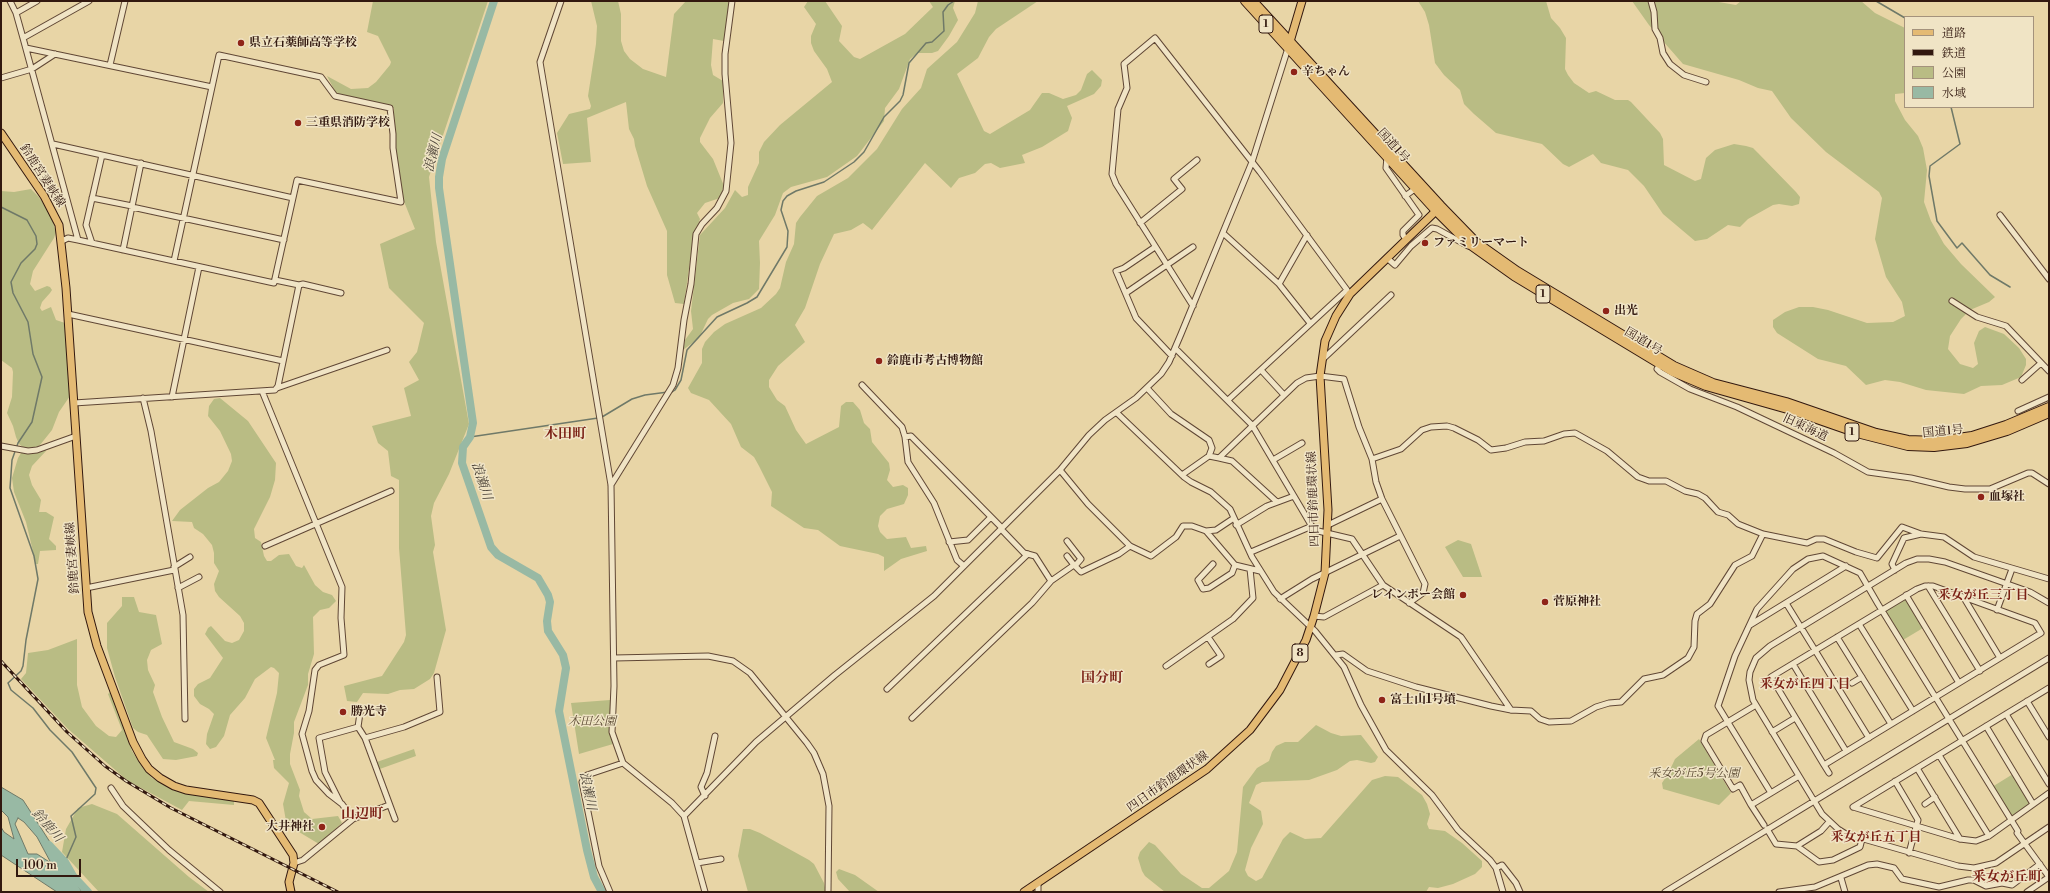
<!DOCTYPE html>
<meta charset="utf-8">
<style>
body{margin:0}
#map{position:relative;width:2050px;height:893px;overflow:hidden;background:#e8d5a6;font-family:"Libre Bodoni","Noto Serif JP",serif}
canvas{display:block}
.frame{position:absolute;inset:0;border:2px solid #32180f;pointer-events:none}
.legend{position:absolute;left:1904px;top:16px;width:130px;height:92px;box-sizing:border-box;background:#f0e4c5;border:1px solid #a4927c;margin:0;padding:5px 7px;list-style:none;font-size:12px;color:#32180f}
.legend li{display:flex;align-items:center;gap:8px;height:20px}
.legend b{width:20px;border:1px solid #a4927c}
.scale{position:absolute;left:16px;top:859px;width:65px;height:18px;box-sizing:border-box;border:2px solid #32180f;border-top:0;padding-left:5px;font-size:12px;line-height:14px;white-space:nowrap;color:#32180f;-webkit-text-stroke:3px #f0e4c5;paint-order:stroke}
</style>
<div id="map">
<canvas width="2050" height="893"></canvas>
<div class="frame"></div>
<ul class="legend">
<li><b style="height:5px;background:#e4ba73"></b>道路</li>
<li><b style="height:5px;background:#32180f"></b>鉄道</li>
<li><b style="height:11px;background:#b9bc84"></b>公園</li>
<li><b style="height:11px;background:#98b9a4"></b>水域</li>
</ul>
<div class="scale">100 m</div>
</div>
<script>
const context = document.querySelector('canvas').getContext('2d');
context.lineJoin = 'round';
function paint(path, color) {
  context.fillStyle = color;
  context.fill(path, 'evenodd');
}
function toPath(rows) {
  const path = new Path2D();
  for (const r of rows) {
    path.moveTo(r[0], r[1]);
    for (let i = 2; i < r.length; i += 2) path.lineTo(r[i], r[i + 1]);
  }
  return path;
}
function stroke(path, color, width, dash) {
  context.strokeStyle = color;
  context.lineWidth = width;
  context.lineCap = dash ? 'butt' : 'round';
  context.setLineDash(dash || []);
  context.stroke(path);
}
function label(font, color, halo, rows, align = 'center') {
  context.font = font + ' "Libre Bodoni","Noto Serif JP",serif';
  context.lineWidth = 3;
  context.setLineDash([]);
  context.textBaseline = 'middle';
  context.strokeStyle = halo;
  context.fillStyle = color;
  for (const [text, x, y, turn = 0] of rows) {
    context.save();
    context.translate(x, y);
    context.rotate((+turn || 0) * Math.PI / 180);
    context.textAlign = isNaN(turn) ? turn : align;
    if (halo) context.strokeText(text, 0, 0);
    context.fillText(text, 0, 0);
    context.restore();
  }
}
paint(toPath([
 [373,1,488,1,429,177,436,242,469,424,449,474,434,503,431,516,435,545,433,552,446,630,434,673,430,679,414,689,400,690,388,694,363,693,357,702,347,701,344,686,382,676,404,642,406,635,399,548,399,480,391,476,388,451,378,443,372,426,411,416,404,388,419,380,409,362,417,352,424,323,389,288,380,244,415,229,403,199,394,148,394,108,336,93,327,76,351,89,368,88,376,82,390,65,391,62,378,36,367,32],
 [591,1,618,1,621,14,621,41,624,51,630,59,643,69,666,77,674,14,686,1,730,1,724,41,713,39,711,65,713,75,723,81,723,103,710,118,700,138,700,142,713,159,724,186,720,198,705,203,697,213,700,219,693,240,684,304,675,303,667,275,667,231,647,186,635,146,634,139,629,129,626,102,587,118,591,162,563,164,557,133,569,114,590,109,591,106,588,96,596,44,597,26],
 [808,1,825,1,842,26,839,41,854,57,860,59,905,34,933,7,929,1,955,1,953,8,958,20,949,36,938,51,932,53,917,53,910,59,899,89,885,108,884,121,857,156,827,177,791,187,783,193,775,215,759,241,760,263,759,289,749,299,733,303,712,315,708,319,699,338,683,350,685,340,693,329,691,311,700,235,725,208,735,190,742,197,748,195,748,187,759,163,759,152,764,142,780,125,832,82,827,69,814,51,811,43,811,36,816,24,804,7],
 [978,1,1038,1,996,29,989,37,978,58,957,74,984,131,990,134,1030,110,1042,93,1049,93,1063,99,1076,95,1081,90,1087,74,1092,70,1102,80,1101,86,1094,94,1067,106,1072,118,1068,131,1042,147,1022,155,1025,163,1000,168,991,163,985,164,975,173,959,178,951,188,925,163,872,230,863,223,851,230,834,234,820,264,805,308,795,325,805,342,778,366,769,380,769,387,777,400,785,406,796,430,806,444,839,427,841,406,846,402,853,402,860,410,864,423,870,429,872,442,889,463,890,470,887,480,893,487,903,485,908,488,908,495,904,504,887,509,880,516,878,526,880,532,887,539,906,537,911,548,926,546,927,551,901,559,884,571,884,557,878,554,840,546,818,530,804,528,771,506,772,492,759,466,754,457,741,447,731,424,709,400,691,393,688,388,702,363,702,349,705,342,714,332,725,324,761,308,776,294,780,288,786,262,794,244,796,223,800,217,817,196,848,178,877,149,902,109,921,88,927,69,957,42,975,13],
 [1418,1,1546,1,1551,18,1560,28,1566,38,1565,69,1568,75,1574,83,1589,93,1596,91,1615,100,1628,100,1631,102,1660,133,1663,139,1664,165,1695,181,1701,179,1706,158,1715,150,1734,144,1746,146,1753,148,1758,153,1796,192,1800,197,1799,204,1792,206,1779,204,1773,205,1748,219,1740,227,1728,225,1707,239,1695,241,1663,214,1644,186,1628,170,1601,163,1593,154,1569,167,1563,164,1542,144,1496,133,1474,114,1464,104,1460,90,1444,75,1435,63,1429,25,1425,12],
 [1632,1,1713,1,1736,5,1741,1,1861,1,1875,13,1905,28,1905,93,1895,94,1895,101,1905,120,1918,136,1923,148,1927,170,1924,202,1931,221,1944,244,1961,264,1995,297,1989,302,1970,310,1961,319,1950,336,1948,349,1960,364,1973,368,1978,364,1974,343,1979,331,1985,327,2004,334,2019,348,2026,359,2026,365,2021,377,2002,385,1981,386,1964,394,1926,390,1900,382,1885,380,1866,385,1846,366,1818,359,1777,333,1773,327,1773,320,1785,312,1799,307,1813,307,1828,310,1867,323,1893,322,1905,316,1902,302,1886,277,1875,239,1882,198,1879,192,1826,152,1791,118,1772,91,1758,88,1739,80,1683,64,1649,25],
 [31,189,38,196,50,213,56,232,54,238,33,271,30,284,35,291,47,286,50,287,52,290,50,293,42,302,40,308,42,311,51,307,56,320,65,323,70,396,59,412,52,430,40,445,34,449,24,448,19,444,16,437,13,426,7,413,12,397,13,372,12,368,1,360,1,191,14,192],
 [220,398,248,421,276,463,275,480,270,497,254,529,255,538,261,542,264,556,267,561,271,561,279,555,289,554,296,566,302,568,304,565,315,585,323,592,332,595,336,601,329,608,320,610,313,617,314,654,308,674,308,685,294,722,294,733,290,754,290,764,300,790,299,796,304,812,312,819,338,816,342,823,319,844,294,829,286,821,283,804,289,783,274,768,273,760,275,760,266,738,277,693,279,673,274,668,271,667,255,679,245,698,230,715,224,736,216,747,210,749,206,744,207,734,214,714,209,709,200,704,194,696,194,689,198,684,210,678,223,658,205,634,208,628,211,626,225,641,232,643,239,640,244,631,244,623,240,616,219,597,215,591,214,584,219,571,214,563,214,553,212,545,203,534,194,528,192,522,172,521,180,510,208,488,219,482,228,471,232,461,231,454,220,431,208,416,209,406,214,399],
 [46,448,46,451,32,466,29,475,32,485,41,500,39,512,46,512,54,517,49,539,56,546,56,550,40,551,38,564,36,564,26,522,14,492,12,478,18,458,21,453],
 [1458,540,1471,544,1482,577,1463,577,1445,547],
 [122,597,134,597,139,612,156,615,162,644,151,650,147,660,148,670,155,685,153,692,162,717,174,742,193,749,198,753,197,756,176,760,163,759,147,735,138,732,133,728,115,677,107,648,107,623,122,606],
 [1903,599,1906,599,1923,628,1903,640,1886,611,1886,609],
 [77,639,77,685,82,707,96,726,109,736,116,737,122,730,108,694,111,691,132,751,143,768,152,778,164,784,234,800,234,805,189,801,182,810,128,781,68,729,21,679,26,673,28,653,48,650],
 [610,700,610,732,613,744,579,754,571,703],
 [1316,725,1331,733,1341,736,1361,735,1378,757,1375,762,1371,763,1357,760,1350,761,1337,770,1309,780,1262,782,1256,785,1249,803,1261,811,1263,824,1251,848,1245,870,1248,876,1256,881,1262,878,1283,839,1290,832,1305,839,1321,838,1372,780,1385,776,1398,777,1422,795,1427,804,1430,814,1427,824,1429,829,1445,831,1462,843,1482,861,1482,867,1475,874,1453,884,1438,888,1429,887,1426,892,1165,892,1145,876,1142,871,1138,858,1140,852,1149,842,1155,845,1181,874,1202,888,1209,888,1229,871,1237,852,1243,787,1257,768,1269,761,1272,752,1276,746,1285,742,1298,742],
 [1699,739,1731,793,1719,805,1663,789,1662,783,1668,774,1675,759],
 [414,749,416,756,377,770,374,763],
 [2013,774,2030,802,2029,805,2013,816,2011,816,1992,787],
 [92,804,117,814,189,877,209,892,99,892,62,852,66,829,78,808],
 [743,829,750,829,760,833,809,860,814,864,824,883,826,892,748,892,738,856],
 [839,869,855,875,879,892,850,892,838,879,836,872]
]), '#b9bc84');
const water = toPath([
 [1,787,23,800,82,892,57,892,1,855,1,827,4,832,14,839,8,817,1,810,1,787],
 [18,818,24,822,37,837,51,863,37,854,28,854,15,824,18,818]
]);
paint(water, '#98b9a4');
stroke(water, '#6f7968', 1);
stroke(toPath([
 [1876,1,1905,18],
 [1951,107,1960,144,1930,166,1929,176,1937,221,1957,248,1962,243,1990,275,2010,287],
 [1,207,27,220,36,236,37,244,35,249,21,263,11,282,13,293,28,322,33,354,42,377,32,422,18,443,12,460,10,488,34,556,38,579,26,640,23,666,21,671,8,683,11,690,33,708,50,730,72,752,96,788,95,794,71,816,76,837,65,862],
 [672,392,675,390,681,380,687,350,717,317,747,303,757,297,787,247,788,231,781,210,783,201,787,196,796,191,824,182,854,162,864,152,884,117,900,101,903,95,909,63,926,43,932,42,944,31,943,12,948,5,954,1],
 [602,417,632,399,645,395,668,392],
 [470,437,598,418]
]), '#6f7968', 1.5);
stroke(toPath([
 [494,1,442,159,439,177,439,188,473,423,470,437,463,447,462,463,491,547,498,555,538,578,548,595,550,602,547,621,548,631,563,655,566,668,559,711,587,850,594,877,602,892],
 [49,845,65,862,73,876,88,892]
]), '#98b9a4', 8);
const minor = toPath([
 [10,1,16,13,23,38,78,240],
 [561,1,540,62,611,485,614,686,612,732,623,763,672,803,684,816,705,892],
 [1651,1,1654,12,1655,29,1660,38,1663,53,1670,64,1684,75,1706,82],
 [16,13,37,1],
 [23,38,89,1],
 [26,48,212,87],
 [110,65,125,1],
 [1,78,32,69,55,54],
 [53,144,293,198],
 [1387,157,1386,168,1419,215,1403,231,1403,235,1406,239],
 [1405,196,1415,189],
 [92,198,132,206],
 [132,207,284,240],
 [2000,215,2049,279],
 [1140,223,1182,189,1174,179,1197,160],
 [1223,233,1279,284],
 [1307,235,1279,284,1310,323],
 [62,241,68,238,78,240,274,283,297,180,401,202,393,148,393,134,390,108,335,96,321,77,219,55,174,261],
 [92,243,86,225,102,155],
 [1155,247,1124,268,1116,271,1136,318,1172,356],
 [123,250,141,163],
 [1387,258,1395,265,1411,246,1432,228,1437,229,1468,246],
 [275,280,299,285,303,284,341,293],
 [1126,293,1193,247],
 [1952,301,1977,317,2006,326,2049,371],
 [1193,306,1116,184,1112,174,1118,109,1127,88,1124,64,1155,38,1260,172,1350,294],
 [68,314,283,361],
 [1175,348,1252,425,1314,530,1352,539,1383,585,1461,637,1511,710],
 [1322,360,1391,295],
 [1661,362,1657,369,1660,372,1690,389,1737,407,1834,453,1868,472,1911,478,1949,487,1965,489,1990,489,2028,473,2032,473,2049,484],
 [1261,370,1284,395],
 [2022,380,2041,363],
 [862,385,902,427,905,437,908,462,934,503,957,560,964,566],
 [277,388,387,350],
 [1147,388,1171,414,1209,440,1212,448,1209,456,1219,458,1297,383,1306,378,1320,376,1344,379,1359,427,1372,459,1376,482,1382,499,1425,584,1423,593,1409,603],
 [262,391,342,587,341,618,344,655,319,665,315,670,309,711,302,734,312,771,316,780,329,794,342,804,353,819],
 [172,397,199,267],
 [143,398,151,431,183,615,185,719],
 [1228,400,1347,290],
 [74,403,275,390,278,386,299,285],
 [2018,411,2049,397],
 [1117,413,1184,477,1191,482,1211,492,1230,509,1252,557,1274,592,1315,631,1344,667,1361,705,1386,750,1432,795,1458,830,1490,860,1496,868,1503,892],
 [905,437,911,436,1002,528],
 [1,446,28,451,37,450,76,436],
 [1219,458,1232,461,1277,502],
 [1372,459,1401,449,1422,430,1431,427,1447,426,1454,428,1478,440,1491,450,1506,448,1525,442,1544,441,1564,434,1575,433,1607,451,1638,477,1649,481,1666,481,1685,491,1698,494,1705,498,1718,512,1728,515,1738,524,1763,534,1807,543,1816,539,1824,539,1856,552,1877,558,1902,527,1921,534,1944,537,1974,557,2049,579],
 [1273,460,1302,443],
 [1060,470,1088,504,1130,546,1151,556,1176,537,1183,526,1192,526,1206,531,1235,565,1260,571],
 [1182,475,1209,456],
 [611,485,673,385,678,368,684,320,691,284,696,234,702,224,717,208,726,191,731,143,725,74,725,54,732,1],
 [1236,525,1267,506,1294,496],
 [1328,525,1382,499],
 [1001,529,1024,553,1035,556,1051,581],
 [1206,531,1216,530,1234,518],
 [1067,541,1081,559,1075,566],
 [949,542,968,540,991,517],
 [265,546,391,491],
 [1251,552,1312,526],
 [1067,556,1074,565],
 [1213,564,1198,580,1203,589,1209,588,1232,573,1235,565],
 [174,567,190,557],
 [1895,570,1892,564,1904,538,1921,534],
 [1925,586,1933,586,2035,623,2041,633,1824,765,1771,677,1917,589,1925,586],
 [1928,586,1980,671],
 [86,588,174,570],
 [178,588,199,577],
 [1906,595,1959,683],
 [1964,598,2000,658],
 [1280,599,1312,579,1400,536],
 [1786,603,1869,738],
 [2049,603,2030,592,1945,562,1929,559,1917,559,1906,563,1770,646,1756,658,1750,672,1749,680,1753,700,1822,814,1838,829,1846,834,1958,866,1974,868,1996,863,2049,827],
 [1997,610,2012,569],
 [1314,616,1324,617,1383,585],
 [1859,624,1913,711],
 [1750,625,1846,566],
 [1208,637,1221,656,1209,664],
 [1837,637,1891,724],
 [1336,655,1343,654,1367,671,1416,687,1491,706,1511,710,1531,711,1540,719,1549,722,1571,721,1596,707,1609,703,1621,702,1644,679,1663,675,1688,658,1694,647,1695,621,1697,614,1710,604,1735,565,1752,556,1763,534],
 [614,658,708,656,733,661,750,673,807,743,814,753,823,774,829,806,828,892],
 [1793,664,1846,751],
 [1166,666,1233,619,1253,598,1250,569],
 [1852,683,1862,677],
 [887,689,1028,554],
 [2027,701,2049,737],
 [1756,705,1706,735,1704,741,1733,789,1740,785,1751,805,1799,776],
 [2006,714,2049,784],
 [912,718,1032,603,1051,581,1074,565,1081,572,1119,554,1130,546],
 [1986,726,2033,804],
 [358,727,360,713],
 [1772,732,1795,718],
 [365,738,404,727,440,712,437,677],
 [1939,755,1989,836],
 [1824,765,1829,773],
 [1917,768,1960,839],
 [1895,781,1918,820,1909,853],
 [111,788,123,806,169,850,220,892],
 [1771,793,1718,706,1735,656,1757,609,1793,569,1808,559,1823,556,1860,573,1878,604,2018,831,2017,833,2049,877],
 [705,796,701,787,707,773,715,736],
 [340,802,325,772,319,738,358,727,365,738,395,819],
 [1925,804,1935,797],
 [1751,805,1764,825],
 [1853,807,2049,688],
 [1853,807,1960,839,1976,841,1989,836,2049,793],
 [684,816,756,742,835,675,934,596,1060,470,1089,435,1105,420,1136,398,1161,374,1169,362,1181,334,1252,162,1288,48],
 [1767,829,1776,844,1797,846,1819,862,1833,860,1860,847,1862,839],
 [1797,846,1821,831,1829,822],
 [294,863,303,860,353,819,389,805],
 [697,863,721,859],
 [1496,868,1502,865,1516,883,1520,892],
 [1841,878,1845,892],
 [1038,883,1038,892],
 [610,892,599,866,582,782,587,775,623,763],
 [1665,892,2049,658],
 [1779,892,1815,887,1868,865,1877,864,1894,868,1902,879,1939,887,1968,880,1974,880,1986,886,2002,883,2012,885,2040,864],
 [2027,892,2049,877]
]);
const major = toPath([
 [1289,45,1302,1],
 [1,133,44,196,59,225,66,288,88,612,97,646,133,742,142,759,149,769,160,778,174,786,186,790,253,800,259,803,293,855,294,863,289,882,291,892],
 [1024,892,1207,769,1250,730,1280,690,1306,640,1314,616,1325,573,1328,510,1320,376,1325,341,1336,316,1350,294,1439,208]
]);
const highway = toPath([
 [1245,1,1436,211,1469,244,1514,276,1673,372,1706,386,1791,410,1857,433,1908,446,1934,447,1967,443,2007,431,2049,413],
 [1253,1,1441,206,1476,242,1517,271,1674,366,1713,383,1786,402,1876,433,1908,440,1937,441,1972,436,2006,425,2049,407]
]);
stroke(minor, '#604735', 7);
stroke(major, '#32180f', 9);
stroke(highway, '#32180f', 10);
stroke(minor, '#f0e4c5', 5);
stroke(major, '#e4ba73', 7);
stroke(highway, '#e4ba73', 8);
const rail = toPath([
 [1,661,67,732,105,766,126,781,171,808,338,892]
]);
stroke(rail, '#32180f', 3);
stroke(rail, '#f0e4c5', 1.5, [4.5]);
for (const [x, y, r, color] of [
 [241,43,4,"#8f2418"],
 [1294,72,4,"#8f2418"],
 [298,123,4,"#8f2418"],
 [1425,243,4,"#8f2418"],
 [1606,311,4,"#8f2418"],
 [879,361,4,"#8f2418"],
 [1981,497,4,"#8f2418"],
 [1463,595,4,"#8f2418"],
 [1545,602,4,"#8f2418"],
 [1382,700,4,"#8f2418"],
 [343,712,4,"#8f2418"],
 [322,827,4,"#8f2418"]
]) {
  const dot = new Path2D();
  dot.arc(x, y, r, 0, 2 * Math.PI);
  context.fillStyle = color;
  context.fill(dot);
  stroke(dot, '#f0e4c5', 1.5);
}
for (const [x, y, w] of [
 [1266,24,14],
 [1543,294,14],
 [1852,432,14],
 [1300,653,16]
]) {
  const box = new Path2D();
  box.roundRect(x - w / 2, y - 9, w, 18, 3);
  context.fillStyle = '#f0e4c5';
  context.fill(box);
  stroke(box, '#32180f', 1);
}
label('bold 11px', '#32180f', null, [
 ["1",1266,24],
 ["1",1543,294],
 ["1",1852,432],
 ["8",1300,653]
]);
label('bold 12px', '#32180f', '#f0e4c5', [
 ["県立石薬師高等学校",249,43],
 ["辛ちゃん",1302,72],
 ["三重県消防学校",306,123],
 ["ファミリーマート",1433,243],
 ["出光",1614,311],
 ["鈴鹿市考古博物館",887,361],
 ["血塚社",1989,497],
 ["レインボー会館",1455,595,"right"],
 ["菅原神社",1553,602],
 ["富士山1号墳",1390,700],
 ["勝光寺",351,712],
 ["大井神社",314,827,"right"]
], 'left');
label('12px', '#32180f', '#f0e4c5', [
 ["国道1号",1393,146,48],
 ["鈴鹿宮妻峡線",42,176,57],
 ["国道1号",1643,342,31],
 ["旧東海道",1805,428,25],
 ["国道1号",1943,432,-5],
 ["四日市鈴鹿環状線",1314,499,-92],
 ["鈴鹿宮妻峡線",73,558,-94],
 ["四日市鈴鹿環状線",1168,782,-35]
]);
label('italic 12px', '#5a4932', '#f0e4c5', [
 ["木田公園",592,722],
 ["釆女が丘5号公園",1694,774]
]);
label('italic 13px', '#51483c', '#f0e4c5', [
 ["浪瀬川",434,153,-76],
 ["浪瀬川",481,481,72],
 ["浪瀬川",587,791,79],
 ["鈴鹿川",47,826,49]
]);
label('bold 13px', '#7a1f14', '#f0e4c5', [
 ["釆女が丘三丁目",1983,596],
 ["釆女が丘四丁目",1805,685],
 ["釆女が丘五丁目",1876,838]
]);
label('bold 14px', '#7a1f14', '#f0e4c5', [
 ["木田町",565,435],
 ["国分町",1102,679],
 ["山辺町",362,815],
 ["釆女が丘町",2007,878]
]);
</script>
